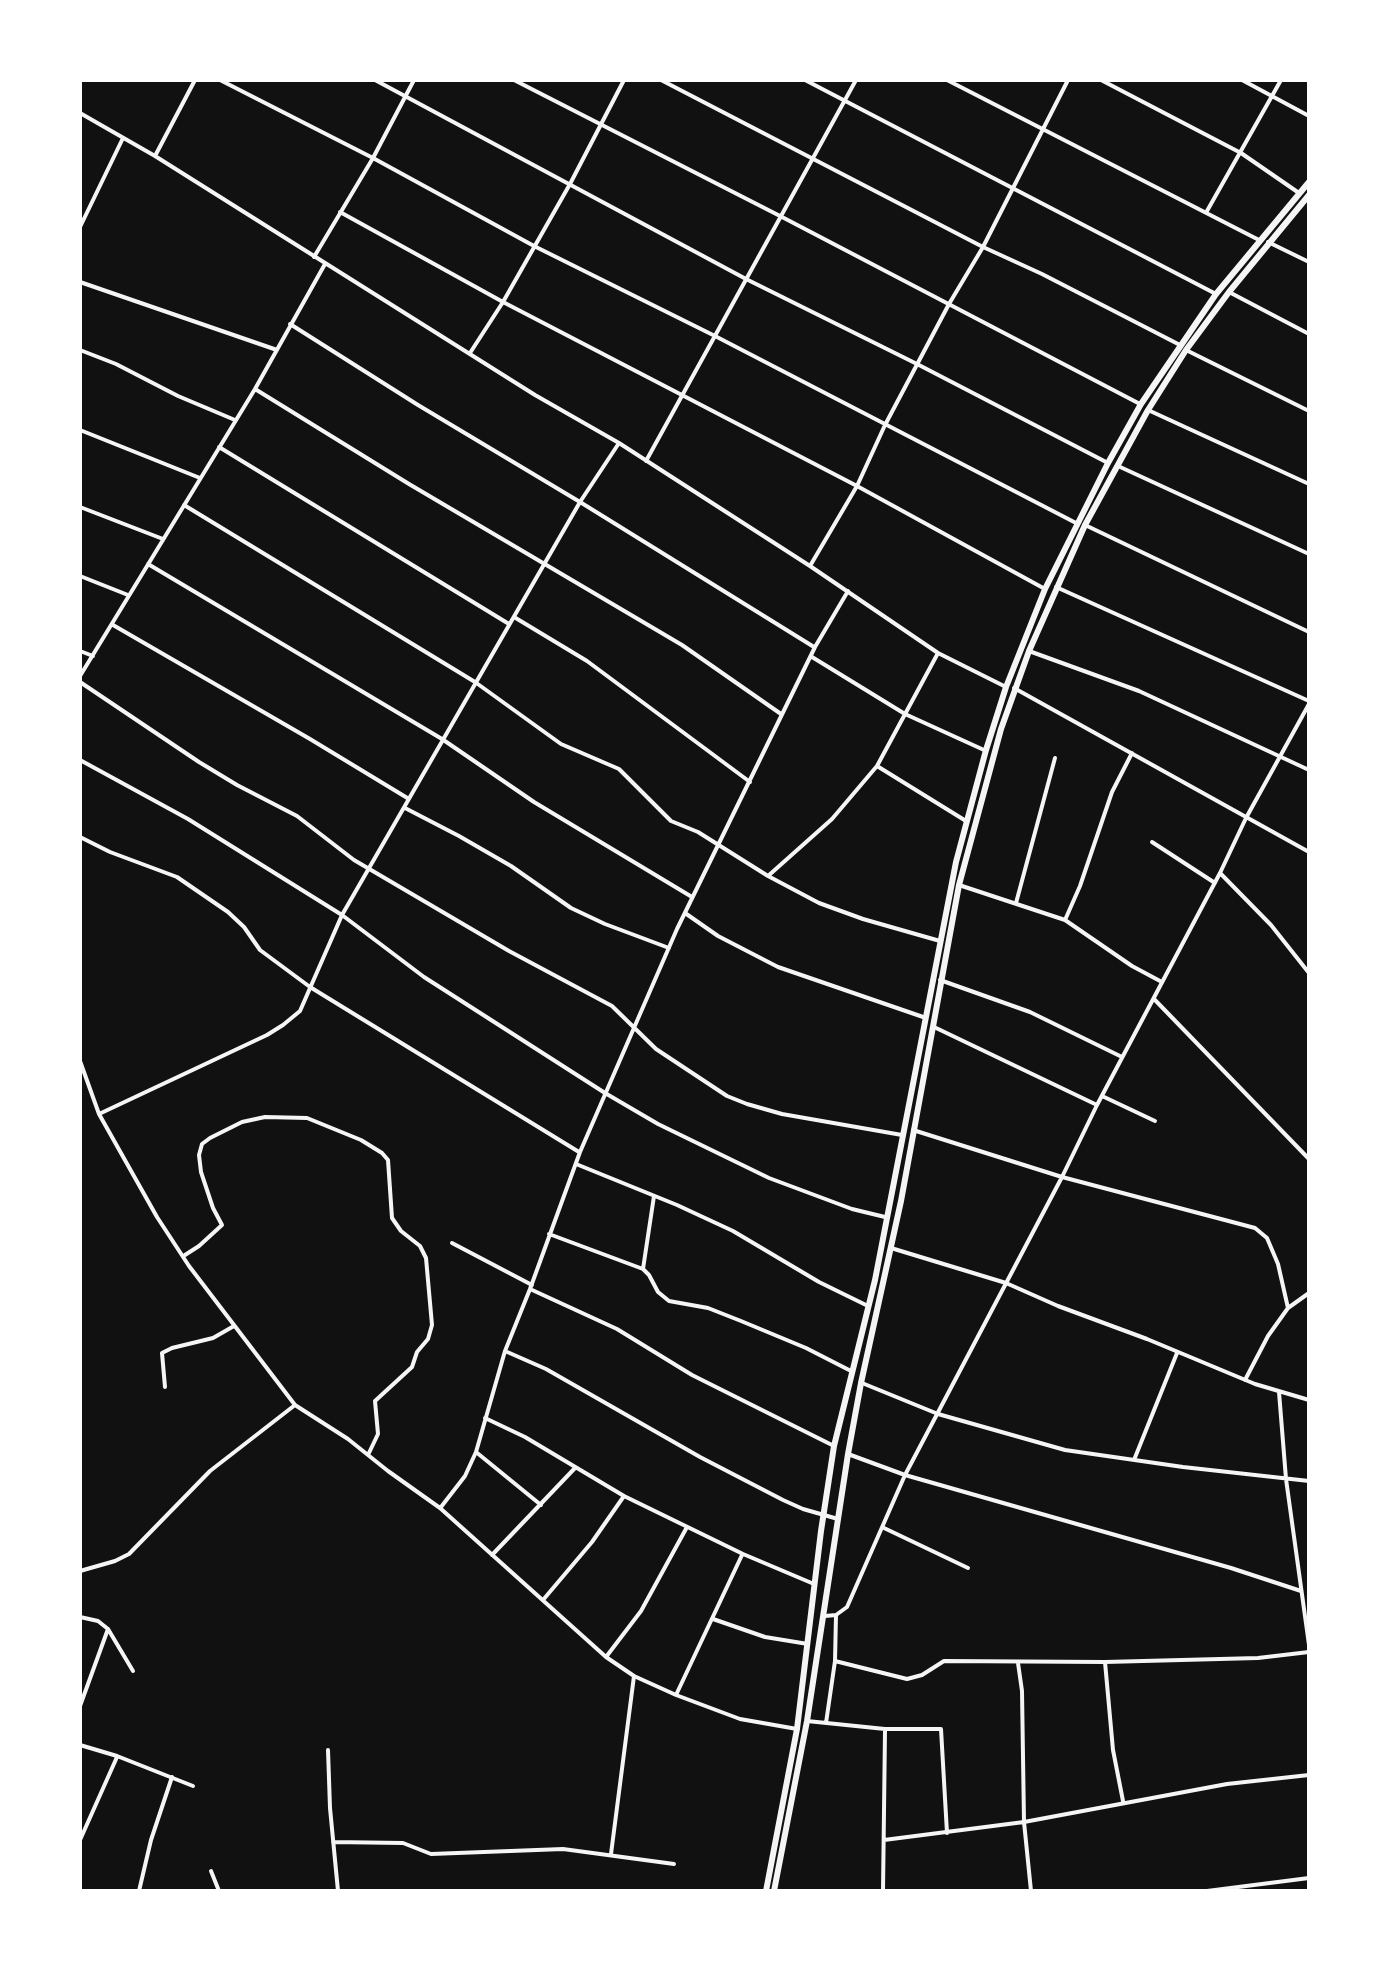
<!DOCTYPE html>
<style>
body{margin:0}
#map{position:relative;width:1389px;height:1971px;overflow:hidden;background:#111;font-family:Mulish,sans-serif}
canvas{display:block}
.frame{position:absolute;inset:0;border:82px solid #fff;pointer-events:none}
</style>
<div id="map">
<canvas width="1389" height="1971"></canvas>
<div class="frame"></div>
</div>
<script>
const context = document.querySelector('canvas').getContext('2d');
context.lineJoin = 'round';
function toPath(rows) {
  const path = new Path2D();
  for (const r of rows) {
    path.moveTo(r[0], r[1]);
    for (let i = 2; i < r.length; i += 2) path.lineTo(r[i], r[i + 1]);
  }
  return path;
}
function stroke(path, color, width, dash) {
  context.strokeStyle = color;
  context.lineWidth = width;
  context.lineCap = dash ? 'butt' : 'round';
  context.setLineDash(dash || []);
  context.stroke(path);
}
stroke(toPath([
 [220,80,373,158,534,246,715,336,1076,523],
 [375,80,746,279,917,364,1108,463],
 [514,80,782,217,1140,404],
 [661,80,983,247,1042,274,1180,345],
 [805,80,1216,294],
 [947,80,1259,240],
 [1101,80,1241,153,1299,193],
 [1242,80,1309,116],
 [80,113,155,156,535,395,619,443,810,566,938,653,1006,687],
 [155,156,195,80],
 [1207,211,1281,80],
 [340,212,503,302,857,486,1045,589],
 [80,227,123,138],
 [1268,242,1309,262],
 [314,257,373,158,414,80],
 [80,282,277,350],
 [1229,292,1309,334],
 [290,324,418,405,580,502,814,647],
 [80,350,116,364,178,396,235,420],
 [1186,350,1309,411],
 [470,353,503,302,570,184,624,80],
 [255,389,409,484,682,645,781,714],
 [1148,410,1309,484],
 [80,430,200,478],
 [219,447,509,624],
 [646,461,856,80],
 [1118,466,1309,554],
 [184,505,475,682,561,744,619,769,671,821,698,832,768,876,819,903,863,919,940,941],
 [80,507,163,539],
 [1085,525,1309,632],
 [148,564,442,739,534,802,692,897],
 [810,566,857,486,885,425,949,304,983,247,1068,80],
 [80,576,128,595],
 [1056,587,1309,701],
 [514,617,587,661,750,782],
 [113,625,310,739,409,799],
 [80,651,93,656],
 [1029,651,1139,691,1309,770],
 [812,657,905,714,984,750],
 [80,676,255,389,325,264],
 [80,682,199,762,237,785,297,816,354,860,509,951,612,1006,656,1049,727,1096,747,1104,782,1114,902,1135],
 [1014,688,1309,852],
 [80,760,188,819,342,915,424,977,605,1093,658,1124,769,1178,852,1209,885,1217],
 [877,766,966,821],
 [405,808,459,836,511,866,571,908,605,924,669,948],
 [80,837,110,852,177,877,228,912,244,927,260,950,310,987,579,1152],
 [1152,842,1215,883],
 [1220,873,1271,925,1309,973],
 [768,876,832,819,877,766,938,653],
 [959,885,1065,920,1132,966,1160,981],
 [1016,903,1055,758],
 [685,913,718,936,778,967,926,1018],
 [1065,920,1080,886,1112,792,1132,753],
 [940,980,1030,1012,1122,1057],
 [1154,999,1309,1159],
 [934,1027,1097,1105],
 [80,1061,99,1114,157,1217,189,1266,295,1405,348,1439,388,1471,440,1508,606,1657,634,1676,676,1695,740,1719,797,1729],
 [1102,1096,1155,1121],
 [99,1114,267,1035,283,1025,300,1011,342,915,580,502,619,443],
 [913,1130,1062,1177,1255,1228,1267,1238,1278,1264,1288,1308],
 [576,1164,677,1205,733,1231,819,1282,868,1306],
 [549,1234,643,1269,649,1275,658,1292,669,1301,708,1308,741,1321,806,1348,851,1371],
 [452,1243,532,1285],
 [891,1248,1006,1283,1058,1306,1147,1339,1255,1384,1309,1400],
 [185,1255,199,1246,222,1225,213,1208,201,1172,199,1155,202,1144,210,1138,242,1122,265,1117,307,1118,361,1140,382,1153,388,1160,392,1218,401,1231,420,1246,426,1258,432,1325,428,1339,417,1352,412,1367,375,1401,378,1434,368,1455],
 [643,1269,654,1196],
 [530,1289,617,1329,692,1375,832,1445],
 [505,1351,546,1369,700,1457,783,1500,803,1509,838,1519],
 [1245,1380,1268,1336,1288,1308,1309,1293],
 [862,1383,938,1414,1065,1450,1183,1467,1309,1481],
 [165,1387,162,1353,172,1348,213,1338,234,1326],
 [1279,1392,1286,1479,1309,1645],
 [485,1418,525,1437,624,1496,743,1554,814,1584],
 [476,1452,541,1505],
 [848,1454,905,1475,1231,1568,1301,1591],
 [1134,1460,1177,1353],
 [441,1507,465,1476,476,1452,505,1351,530,1289,580,1152,677,929,815,647,848,591],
 [884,1528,968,1568],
 [492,1555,575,1468],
 [80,1571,115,1561,129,1554,210,1471,295,1405],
 [543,1600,592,1542,624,1496],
 [825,1616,836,1615,847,1607,905,1475,1062,1177,1097,1105,1220,873,1246,818,1309,704],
 [80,1617,98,1621,108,1629,133,1671],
 [713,1619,765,1637,808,1644],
 [606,1657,641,1611,687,1527],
 [835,1661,836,1615],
 [1105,1662,1113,1750,1123,1801],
 [1018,1663,1022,1691,1024,1822,1031,1891],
 [676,1695,742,1555],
 [80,1706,108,1629],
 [807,1721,885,1729,941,1729,947,1833],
 [826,1723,835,1661,907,1679,922,1675,944,1661,1105,1662,1258,1658,1309,1652],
 [80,1745,117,1756,193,1786],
 [328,1750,330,1808,338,1891],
 [80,1840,117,1757],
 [884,1840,1024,1822,1227,1784,1309,1775],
 [333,1842,403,1843,431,1854,563,1849,674,1864],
 [611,1854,634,1676],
 [211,1871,219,1891],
 [139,1891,151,1840,172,1777],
 [883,1891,885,1731],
 [1207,1891,1309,1878]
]), '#f5f5f5', 4);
stroke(toPath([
 [766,1891,797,1729,821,1531,834,1446,875,1280,956,862,986,750,1006,687,1045,589,1108,463,1141,404,1216,294,1309,182],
 [774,1891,807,1721,848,1454,861,1383,901,1201,959,885,1001,729,1029,651,1085,525,1148,410,1186,350,1229,292,1309,195]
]), '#f5f5f5', 6);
</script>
